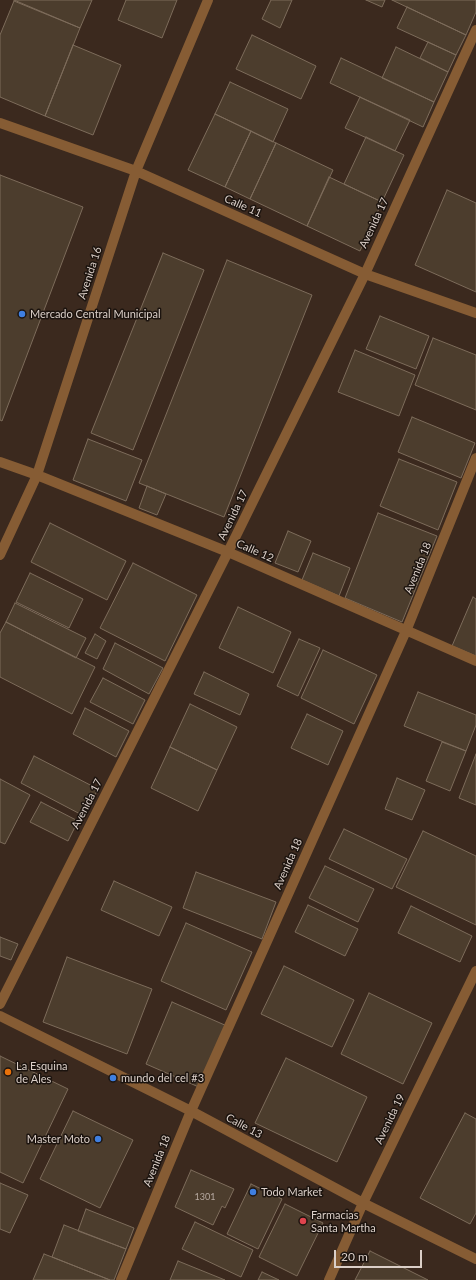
<!DOCTYPE html>
<style>
body{margin:0}
#map{position:relative;width:476px;height:1280px;overflow:hidden;background:#3b291e;font-family:Lato,sans-serif}
canvas{display:block}
.scale{position:absolute;left:334px;top:1250px;width:88px;height:18px;box-sizing:border-box;border:2px solid #dbcfc8;border-top:0;padding-left:5px;font-size:12px;line-height:14px;white-space:nowrap;color:#dbcfc8;-webkit-text-stroke:3px #1c140f;paint-order:stroke}
</style>
<div id="map">
<canvas width="476" height="1280"></canvas>
<div class="scale">20 m</div>
</div>
<script>
const context = document.querySelector('canvas').getContext('2d');
context.lineJoin = 'round';
function paint(path, color) {
  context.fillStyle = color;
  context.fill(path, 'evenodd');
}
function toPath(rows) {
  const path = new Path2D();
  for (const r of rows) {
    path.moveTo(r[0], r[1]);
    for (let i = 2; i < r.length; i += 2) path.lineTo(r[i], r[i + 1]);
  }
  return path;
}
function stroke(path, color, width, dash) {
  context.strokeStyle = color;
  context.lineWidth = width;
  context.lineCap = dash ? 'butt' : 'round';
  context.setLineDash(dash || []);
  context.stroke(path);
}
function label(font, color, halo, rows, align = 'center') {
  context.font = font + ' Lato,sans-serif';
  context.lineWidth = 3;
  context.setLineDash([]);
  context.textBaseline = 'middle';
  context.strokeStyle = halo;
  context.fillStyle = color;
  for (const [text, x, y, turn = 0] of rows) {
    context.save();
    context.translate(x, y);
    context.rotate((+turn || 0) * Math.PI / 180);
    context.textAlign = isNaN(turn) ? turn : align;
    if (halo) context.strokeText(text, 0, 0);
    context.fillText(text, 0, 0);
    context.restore();
  }
}
const building = toPath([
 [14,0,92,0,80,28,14,0],
 [126,0,177,0,162,38,118,20,126,0],
 [271,0,292,0,280,28,262,19,271,0],
 [366,0,385,0,382,7,366,0],
 [392,0,476,0,476,12,466,35,392,0],
 [14,1,80,28,45,116,0,97,0,35,14,1],
 [407,7,466,35,456,55,397,28,407,7],
 [252,35,316,66,301,99,236,69,252,35],
 [428,42,456,55,448,72,420,58,428,42],
 [73,45,121,65,93,135,45,116,73,45],
 [396,47,448,72,434,102,382,78,396,47],
 [341,58,434,102,423,127,330,83,341,58],
 [230,82,288,109,273,142,215,114,230,82],
 [360,97,410,120,395,151,345,128,360,97],
 [215,114,251,131,225,187,188,170,215,114],
 [251,131,276,143,250,199,225,187,251,131],
 [366,137,404,155,382,202,344,184,366,137],
 [276,143,333,170,307,226,250,199,276,143],
 [0,175,83,207,2,421,0,420,0,175],
 [329,177,382,202,360,251,307,226,329,177],
 [447,190,476,203,476,292,415,265,447,190],
 [163,253,204,270,133,450,91,433,163,253],
 [227,260,312,295,224,517,139,483,227,260],
 [380,316,429,336,416,369,366,349,380,316],
 [433,338,476,355,476,410,415,385,433,338],
 [355,350,415,375,399,416,338,392,355,350],
 [412,417,475,443,461,478,398,452,412,417],
 [88,439,142,460,126,501,73,480,88,439],
 [399,459,457,482,438,530,380,506,399,459],
 [147,486,166,494,157,515,139,508,147,486],
 [378,513,437,536,402,622,345,598,378,513],
 [50,523,126,561,107,600,31,562,50,523],
 [288,531,311,541,298,572,275,563,288,531],
 [313,553,350,568,339,596,302,580,313,553],
 [133,563,197,595,165,661,100,628,133,563],
 [30,573,83,599,69,628,16,602,30,573],
 [473,597,476,599,476,656,452,646,473,597],
 [15,603,86,638,76,658,6,622,15,603],
 [238,607,291,632,273,673,219,648,238,607],
 [6,622,95,667,72,714,0,677,0,633,6,622],
 [95,634,106,641,97,659,85,653,95,634],
 [299,639,320,648,298,696,277,686,299,639],
 [115,643,163,668,149,694,103,669,115,643],
 [323,650,377,675,354,724,301,698,323,650],
 [204,672,249,694,240,715,194,694,204,672],
 [103,678,145,700,133,724,90,702,103,678],
 [418,692,476,715,476,725,466,751,404,726,418,692],
 [190,704,237,727,217,770,170,747,190,704],
 [85,708,129,731,116,757,73,734,85,708],
 [307,714,343,731,328,765,291,748,307,714],
 [442,742,466,751,450,791,426,781,442,742],
 [170,747,217,770,198,811,151,788,170,747],
 [476,754,476,805,459,798,476,754],
 [34,756,98,789,84,816,21,783,34,756],
 [397,778,425,790,412,820,385,809,397,778],
 [0,779,30,795,5,844,0,842,0,779],
 [41,802,78,821,68,841,30,822,41,802],
 [344,829,407,859,392,889,329,859,344,829],
 [423,831,476,856,476,925,396,887,423,831],
 [325,866,374,889,358,922,309,898,325,866],
 [196,872,276,902,262,939,183,908,196,872],
 [114,881,172,907,159,936,101,910,114,881],
 [308,905,358,929,345,956,295,932,308,905],
 [411,906,472,936,460,962,398,933,411,906],
 [186,923,252,952,226,1010,161,981,186,923],
 [0,937,18,944,11,960,0,956,0,937],
 [67,957,152,989,127,1054,43,1022,67,957],
 [284,966,354,1000,332,1047,261,1014,284,966],
 [369,993,432,1023,403,1084,341,1054,369,993],
 [172,1002,227,1026,201,1088,146,1064,172,1002],
 [0,1056,68,1089,23,1183,0,1172,0,1056],
 [286,1058,367,1097,337,1162,255,1123,286,1058],
 [73,1111,133,1140,100,1208,40,1179,73,1111],
 [465,1113,476,1119,476,1213,470,1224,420,1198,465,1113],
 [191,1170,234,1189,225,1208,222,1206,213,1225,175,1207,191,1170],
 [0,1183,28,1195,10,1233,0,1229,0,1183],
 [251,1184,282,1199,258,1249,227,1234,251,1184],
 [285,1204,323,1223,297,1276,259,1257,285,1204],
 [86,1209,134,1228,126,1249,78,1231,86,1209],
 [195,1222,253,1250,241,1277,182,1249,195,1222],
 [64,1225,126,1249,114,1280,110,1280,52,1257,64,1225],
 [370,1251,428,1280,355,1280,370,1251],
 [44,1254,52,1257,110,1280,33,1280,44,1254],
 [178,1261,225,1280,170,1280,178,1261],
 [262,1272,279,1280,258,1280,262,1272]
]);
paint(building, '#4c3d2d');
stroke(building, '#7d6c5b', 1);
stroke(toPath([
 [0,123,136,171,365,274,476,313],
 [0,462,37,475,228,552,476,661],
 [0,555,37,475,136,171,208,0],
 [0,1004,228,552,365,274,476,30],
 [0,1016,191,1111,363,1203,476,1259],
 [121,1280,191,1111,406,631,476,458],
 [329,1280,363,1203,476,971]
]), '#865c34', 10);
for (const [x, y, r, color] of [
 [22,314,4,"#3f7fe0"],
 [8,1072,4,"#e8710a"],
 [113,1078,4,"#3f7fe0"],
 [98,1139,4,"#3f7fe0"],
 [253,1192,4,"#3f7fe0"],
 [303,1221,4,"#e0444e"]
]) {
  const dot = new Path2D();
  dot.arc(x, y, r, 0, 2 * Math.PI);
  context.fillStyle = color;
  context.fill(dot);
  stroke(dot, '#1c140f', 1.5);
}
label('9px', '#b7aaa1', null, [
 ["1301",205,1197]
]);
label('11px', '#dbcfc8', '#1c140f', [
 ["Calle 11",243,206,24],
 ["Avenida 17",374,223,-65],
 ["Avenida 16",90,273,-72],
 ["Avenida 17",233,515,-64],
 ["Calle 12",255,551,24],
 ["Avenida 18",418,568,-68],
 ["Avenida 17",87,804,-63],
 ["Avenida 18",288,864,-66],
 ["Avenida 19",390,1119,-64],
 ["Calle 13",244,1126,28],
 ["Avenida 18",157,1161,-68]
]);
label('11px', '#dbcfc8', '#1c140f', [
 ["Mercado Central Municipal",30,314],
 ["La Esquina",16,1066],
 ["de Ales",16,1079],
 ["mundo del cel #3",121,1078],
 ["Master Moto",90,1139,"right"],
 ["Todo Market",261,1192],
 ["Farmacias",311,1215],
 ["Santa Martha",311,1228]
], 'left');
</script>
